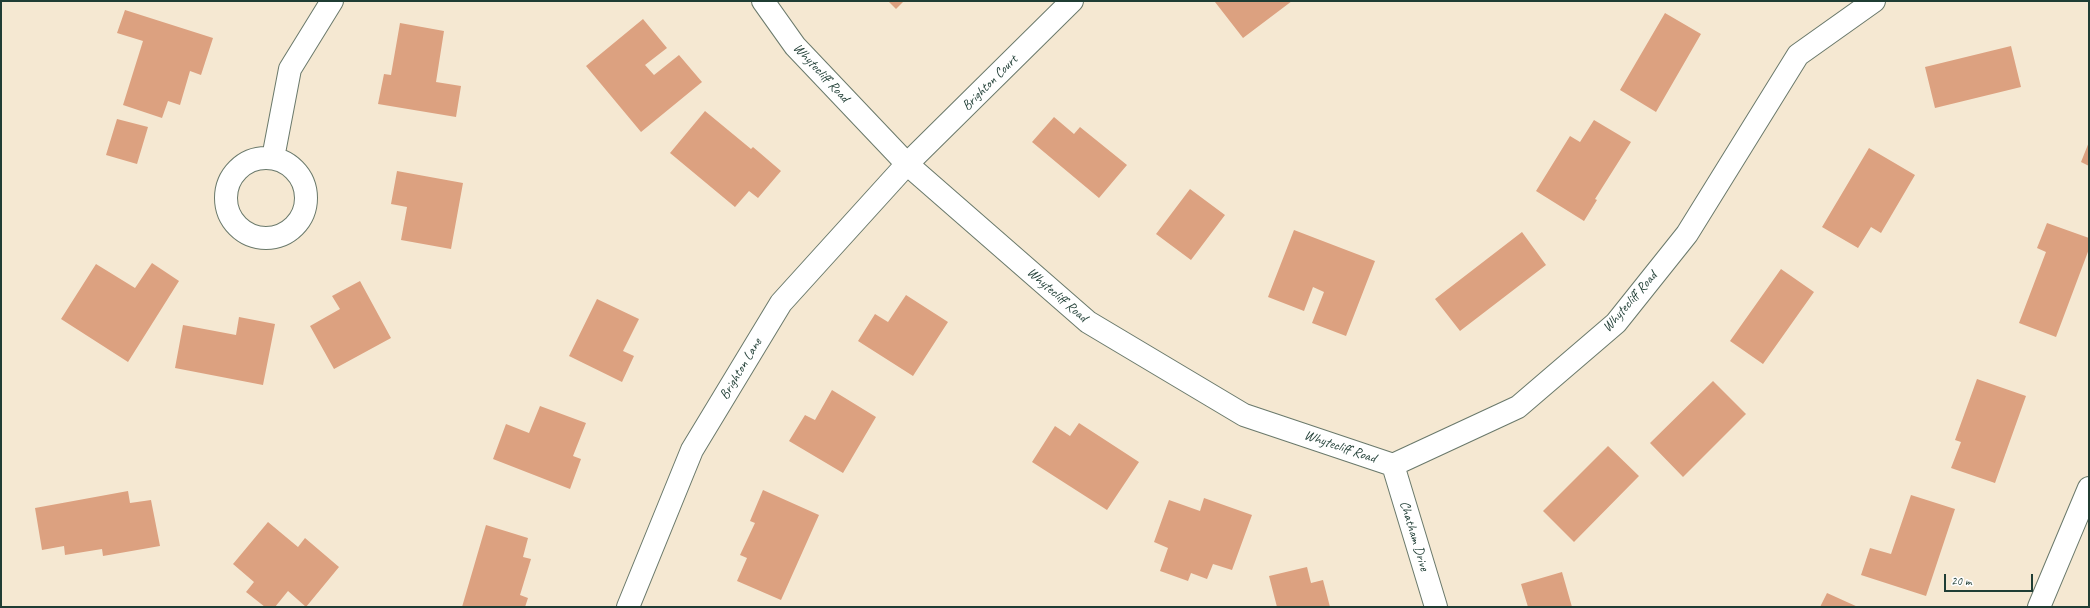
<!DOCTYPE html>
<style>
body{margin:0}
#map{position:relative;width:2090px;height:608px;overflow:hidden;background:#f5e8d2;font-family:Caveat,sans-serif}
canvas{display:block}
.frame{position:absolute;inset:0;border:2px solid #1f3d34;pointer-events:none}
.scale{position:absolute;left:1944px;top:574px;width:89px;height:18px;box-sizing:border-box;border:2px solid #1f3d34;border-top:0;padding-left:5px;font-size:12px;line-height:14px;white-space:nowrap;color:#1f3d34;-webkit-text-stroke:3px #fff;paint-order:stroke}
</style>
<div id="map">
<canvas width="2090" height="608"></canvas>
<div class="frame"></div>
<div class="scale">20 m</div>
</div>
<script>
const context = document.querySelector('canvas').getContext('2d');
context.lineJoin = 'round';
function paint(path, color) {
  context.fillStyle = color;
  context.fill(path, 'evenodd');
}
function toPath(rows) {
  const path = new Path2D();
  for (const r of rows) {
    if (r.length === 3) {
      path.moveTo(r[0] + r[2], r[1]);
      path.arc(r[0], r[1], r[2], 0, 2 * Math.PI);
      continue;
    }
    path.moveTo(r[0], r[1]);
    for (let i = 2; i < r.length; i += 2) path.lineTo(r[i], r[i + 1]);
  }
  return path;
}
function stroke(path, color, width, dash) {
  context.strokeStyle = color;
  context.lineWidth = width;
  context.lineCap = dash ? 'butt' : 'round';
  context.setLineDash(dash || []);
  context.stroke(path);
}
function label(font, color, halo, rows, align = 'center') {
  context.font = font + ' Caveat,sans-serif';
  context.lineWidth = 4;
  context.setLineDash([]);
  context.textBaseline = 'middle';
  context.strokeStyle = halo;
  context.fillStyle = color;
  for (const [text, x, y, turn = 0] of rows) {
    context.save();
    context.translate(x, y);
    context.rotate((+turn || 0) * Math.PI / 180);
    context.textAlign = isNaN(turn) ? turn : align;
    if (halo) context.strokeText(text, 0, 0);
    context.fillText(text, 0, 0);
    context.restore();
  }
}
paint(toPath([
 [888,1,904,1,896,9],
 [1217,1,1292,1,1243,38,1215,2],
 [125,10,213,38,201,75,190,71,180,105,168,101,162,118,123,105,143,41,117,33],
 [1665,13,1701,34,1656,112,1620,90],
 [643,19,667,48,645,65,654,75,679,55,702,82,641,132,586,66],
 [400,23,444,31,436,82,461,86,456,117,378,104,384,74,391,75],
 [2011,46,2021,87,1935,108,1925,67],
 [705,111,751,149,753,147,781,171,758,198,749,191,735,207,670,153],
 [1054,117,1074,134,1080,127,1127,165,1099,198,1032,142],
 [117,119,148,127,137,164,106,155],
 [1594,120,1631,142,1595,199,1597,200,1584,221,1536,191,1570,136,1580,142],
 [2089,142,2089,166,2081,162],
 [1869,148,1915,175,1881,233,1871,227,1858,248,1822,227],
 [397,171,463,183,451,249,401,240,407,207,391,204],
 [1190,189,1225,215,1191,260,1156,234],
 [2047,223,2089,238,2089,249,2056,337,2019,323,2046,252,2037,248],
 [1294,230,1375,261,1346,336,1312,323,1324,292,1313,287,1304,311,1268,297],
 [1522,232,1546,265,1460,331,1435,299],
 [152,263,179,281,128,362,61,319,96,264,135,288],
 [1781,269,1814,292,1763,364,1730,341],
 [360,281,391,338,334,369,310,326,340,309,332,296],
 [906,295,948,322,913,376,858,341,875,314,888,322],
 [597,299,639,319,623,351,634,356,622,382,569,356],
 [239,317,275,324,263,385,175,368,183,325,236,335],
 [1977,379,2026,396,1995,483,1951,468,1961,442,1955,440],
 [1713,381,1746,414,1683,477,1650,443],
 [832,390,876,417,843,473,789,441,805,415,815,420],
 [540,406,586,423,573,456,581,459,570,489,493,459,506,424,529,433],
 [1079,423,1139,462,1107,510,1032,462,1055,426,1070,436],
 [1608,446,1639,476,1574,542,1543,511],
 [763,490,819,515,781,600,737,581,747,558,740,555,755,523,750,521],
 [128,491,130,503,151,500,160,546,103,556,102,549,65,555,64,546,42,550,35,508],
 [1911,495,1955,509,1926,596,1861,575,1870,548,1891,554],
 [1204,498,1252,515,1232,570,1213,564,1207,579,1191,573,1188,581,1160,571,1168,548,1154,542,1169,500,1200,511],
 [268,522,298,547,305,538,339,567,306,607,288,591,275,607,265,607,246,592,254,582,233,564],
 [486,525,528,538,523,557,531,559,520,595,528,598,525,607,462,607],
 [1307,567,1311,583,1323,580,1330,607,1277,607,1269,576],
 [1562,572,1572,607,1528,607,1521,584],
 [1827,593,1858,607,1820,607]
]), '#dca180');
const minor = toPath([
 [763,1,795,46,907,164,1088,322,1244,415,1393,465,1518,407,1616,323,1687,234,1798,55,1874,1],
 [273,158,290,69,332,1],
 [266,198,40],
 [1393,465,1436,607],
 [628,607,692,450,781,303,907,164,1072,1],
 [2039,607,2089,488]
]);
stroke(minor, '#6a796b', 24);
stroke(minor, '#fff', 22);
label('14px', '#1f3d34', '#fff', [
 ["Whytecliff Road",821,73,47],
 ["Brighton Court",990,83,-45],
 ["Whytecliff Road",1057,295,41],
 ["Whytecliff Road",1630,302,-49],
 ["Brighton Lane",741,369,-59],
 ["Whytecliff Road",1340,447,19],
 ["Chatham Drive",1414,536,73]
]);
</script>
